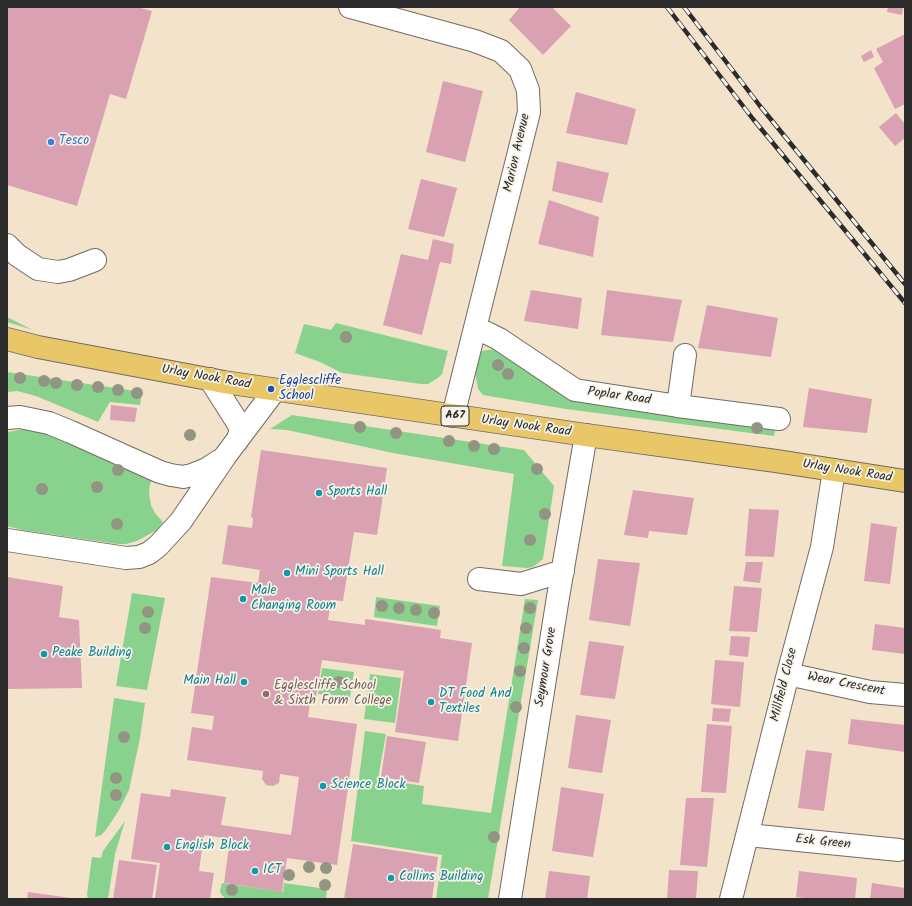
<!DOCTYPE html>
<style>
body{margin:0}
#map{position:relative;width:912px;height:906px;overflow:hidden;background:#f4e3cb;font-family:Kalam,sans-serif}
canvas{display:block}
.frame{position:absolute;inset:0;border:8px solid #2b2b2b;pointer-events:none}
</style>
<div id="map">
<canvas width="912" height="906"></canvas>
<div class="frame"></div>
</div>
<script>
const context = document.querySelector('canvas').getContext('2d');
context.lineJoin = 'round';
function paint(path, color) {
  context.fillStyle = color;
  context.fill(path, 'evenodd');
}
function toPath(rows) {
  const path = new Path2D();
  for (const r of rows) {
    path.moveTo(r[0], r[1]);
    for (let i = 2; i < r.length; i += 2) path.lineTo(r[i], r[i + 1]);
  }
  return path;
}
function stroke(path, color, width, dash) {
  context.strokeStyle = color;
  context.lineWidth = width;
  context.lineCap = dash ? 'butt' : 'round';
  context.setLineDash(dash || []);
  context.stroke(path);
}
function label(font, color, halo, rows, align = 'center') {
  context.font = font + ' Kalam,sans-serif';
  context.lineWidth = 3.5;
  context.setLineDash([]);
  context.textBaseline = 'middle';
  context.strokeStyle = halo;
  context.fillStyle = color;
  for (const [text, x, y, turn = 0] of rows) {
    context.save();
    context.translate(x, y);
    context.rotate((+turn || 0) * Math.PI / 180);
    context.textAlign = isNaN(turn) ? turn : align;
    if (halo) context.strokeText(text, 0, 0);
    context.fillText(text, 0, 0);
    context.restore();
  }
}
paint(toPath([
 [7,317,33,330,7,322],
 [336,323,448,351,442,374,438,378,428,384,421,384,342,373,320,362,295,353,304,324,331,330],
 [495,349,563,391,776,426,774,436,566,409,483,395,478,389,476,378,475,369,477,356,481,351],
 [7,372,142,392,140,405,110,402,98,422,36,396,17,391,7,392],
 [292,415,524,450,554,486,543,559,533,567,527,568,502,566,514,474,393,453,287,430,270,429],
 [25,429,37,429,154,475,150,484,149,493,151,505,155,513,163,522,157,530,148,535,137,541,126,544,117,544,22,530,7,526,7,432],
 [132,593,165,598,147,690,116,686],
 [376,597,440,606,437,626,374,617],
 [525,599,538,600,488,899,436,899,442,855,351,841,365,731,386,734,378,779,424,786,422,804,491,813],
 [322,668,354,672,350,697,318,694],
 [370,674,401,678,395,723,364,719],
 [114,698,145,703,140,738,129,790,119,810,106,830,101,835,95,837],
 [125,821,115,854,108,899,88,899,87,894,92,857,101,858,103,851],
 [222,883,283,892,284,883,327,889,326,899,226,899,221,894,220,891]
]), '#89d28e');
paint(toPath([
 [7,7,137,7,152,11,126,99,110,94,77,206,7,185],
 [520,7,552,7,571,26,543,55,509,20],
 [888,7,903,7,902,15,887,12],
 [905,34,905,104,895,109,874,68,883,62,876,49],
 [871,50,874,57,864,62,861,56],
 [443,81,483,91,465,162,426,152],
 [576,92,636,109,627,145,566,133],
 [896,113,905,124,905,138,895,146,879,127],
 [557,161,609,173,602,203,552,191],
 [421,179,457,188,444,237,408,229],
 [549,200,599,217,593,257,538,244],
 [433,239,454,244,451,264,440,262,422,335,383,325,401,254,428,260],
 [531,290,582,298,578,329,524,321],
 [607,290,682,300,673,342,601,335],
 [707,305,778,318,771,357,698,348],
 [809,388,872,399,867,433,803,427],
 [111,405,137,408,135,422,110,420],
 [261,450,387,468,377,535,354,532,343,601,331,600,328,620,365,625,365,619,441,630,440,638,472,643,458,741,395,732,404,671,322,660,316,697,311,696,308,717,357,724,337,865,287,858,282,892,224,883,230,839,204,835,199,871,214,873,210,899,155,899,160,863,131,859,141,793,170,797,171,789,226,797,221,825,291,835,299,777,280,774,279,783,273,786,266,785,262,779,263,771,187,760,192,727,212,730,214,716,191,713,211,577,258,583,260,570,222,564,228,525,252,528,253,518,251,517],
 [633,490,694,498,687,535,649,531,648,538,624,535],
 [749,509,779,510,774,557,745,556],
 [871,523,897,527,890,584,864,581],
 [598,559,640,563,630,626,589,620],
 [746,562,763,562,760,583,743,581],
 [7,577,63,586,59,617,79,620,82,688,7,689],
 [734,586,762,588,757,632,729,631],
 [875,624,905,628,905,654,872,650],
 [731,636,750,637,748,657,729,655],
 [589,641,624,646,615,699,580,695],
 [715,660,744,662,740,707,711,704],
 [713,708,731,709,729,722,712,721],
 [576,715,611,720,602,773,568,768],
 [851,719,905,725,905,752,848,744],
 [707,724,732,726,726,793,701,792],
 [387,736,426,742,419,783,381,777],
 [806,750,832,753,824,811,798,808],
 [561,787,604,794,593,857,552,851],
 [686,798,714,798,707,867,680,865],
 [353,844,438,857,432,899,344,899],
 [119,860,157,865,152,899,113,899],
 [669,870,698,871,696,899,667,899],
 [549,871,590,876,587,899,545,899],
 [799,871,857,878,855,899,811,899,796,897],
 [872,883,905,888,905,899,870,899],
 [28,892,71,898,71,899,27,899]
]), '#d9a1b2');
const minor = toPath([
 [350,7,475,41,501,51,520,69,528,90,529,112,453,416],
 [7,245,17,255,38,269,58,272,69,270,95,260],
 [475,330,487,333,499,339,575,390,678,406,779,419],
 [210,379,236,420,240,427,240,433,237,441],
 [678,406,685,355],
 [7,418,20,417,49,423,71,432,160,472,171,475,183,477,192,475,207,469,219,461],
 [7,540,126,558,139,557,149,553,158,546,181,521,226,455,275,390],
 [479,579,521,584,563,571],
 [788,674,870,692,905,695],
 [748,835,899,850],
 [510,899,558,597,586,435],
 [731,899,788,674,822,547,834,470]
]);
const major = toPath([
 [7,339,38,347,224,382,586,435,776,461,905,481]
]);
stroke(minor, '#716b63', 24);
stroke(major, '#716b63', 24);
stroke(minor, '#fff', 22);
stroke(major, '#e9c769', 22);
const rail = toPath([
 [667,7,753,119,905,303],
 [684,7,760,106,905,284]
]);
stroke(rail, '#2b2b2b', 4.5);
stroke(rail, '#f7f3e8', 3, [9]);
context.fillStyle = '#929581';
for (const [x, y] of [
 [346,337],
 [498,365],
 [508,374],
 [20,378],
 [44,381],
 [56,383],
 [77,385],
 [98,387],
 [118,390],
 [137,393],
 [360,427],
 [757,428],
 [396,433],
 [190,435],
 [449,441],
 [474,446],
 [494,449],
 [537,469],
 [118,470],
 [97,487],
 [42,489],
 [545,514],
 [117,524],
 [530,540],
 [382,606],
 [399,608],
 [530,608],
 [416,610],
 [148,612],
 [434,613],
 [145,628],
 [526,628],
 [524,648],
 [520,671],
 [339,682],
 [516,707],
 [124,737],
 [116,778],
 [116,795],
 [494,837],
 [309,867],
 [326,868],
 [289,875],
 [325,885],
 [232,890]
]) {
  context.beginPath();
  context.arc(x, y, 6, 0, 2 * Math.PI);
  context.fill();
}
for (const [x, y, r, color] of [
 [51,142,4,"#3f7fe0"],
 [271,389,4,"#1a4fb4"],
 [319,493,4,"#0f9aa8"],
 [287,573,4,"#0f9aa8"],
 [243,599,4,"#0f9aa8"],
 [44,654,4,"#0f9aa8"],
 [244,682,4,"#0f9aa8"],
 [266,694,4,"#8d6e63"],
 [431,702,4,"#0f9aa8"],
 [323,786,4,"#0f9aa8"],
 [167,847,4,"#0f9aa8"],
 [255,871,4,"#0f9aa8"],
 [391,878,4,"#0f9aa8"]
]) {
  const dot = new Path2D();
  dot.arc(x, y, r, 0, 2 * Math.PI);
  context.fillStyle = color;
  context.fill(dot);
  stroke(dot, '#f7f3e8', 1.5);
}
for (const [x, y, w] of [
 [455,416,28]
]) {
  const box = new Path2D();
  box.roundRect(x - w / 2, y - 10, w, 20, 3);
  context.fillStyle = '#f7f3e8';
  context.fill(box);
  stroke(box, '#2b2b2b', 1);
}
label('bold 12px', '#2b2b2b', null, [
 ["A67",455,416]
]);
label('13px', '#366cbe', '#f7f3e8', [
 ["Tesco",59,142]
], 'left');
label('13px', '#2b2b2b', '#f7f3e8', [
 ["Marion Avenue",518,153,-77],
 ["Urlay Nook Road",206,378,10],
 ["Poplar Road",619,397,8],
 ["Urlay Nook Road",526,427,8],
 ["Urlay Nook Road",847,472,9],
 ["Seymour Grove",547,667,-81],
 ["Millfield Close",785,685,-76],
 ["Wear Crescent",846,685,11],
 ["Esk Green",823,843,6]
]);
label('13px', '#164399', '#f7f3e8', [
 ["Egglescliffe",279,382],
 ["School",279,397]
], 'left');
label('13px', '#0d838f', '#f7f3e8', [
 ["Sports Hall",327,493],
 ["Mini Sports Hall",295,573],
 ["Male",251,592],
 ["Changing Room",251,607],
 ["Peake Building",52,654],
 ["Main Hall",236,682,"right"],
 ["DT Food And",439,695],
 ["Textiles",439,710],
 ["Science Block",331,786],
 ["English Block",175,847],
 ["ICT",263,871],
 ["Collins Building",399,878]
], 'left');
label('13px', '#785e54', '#f7f3e8', [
 ["Egglescliffe School",274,687],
 ["& Sixth Form College",274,702]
], 'left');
</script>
